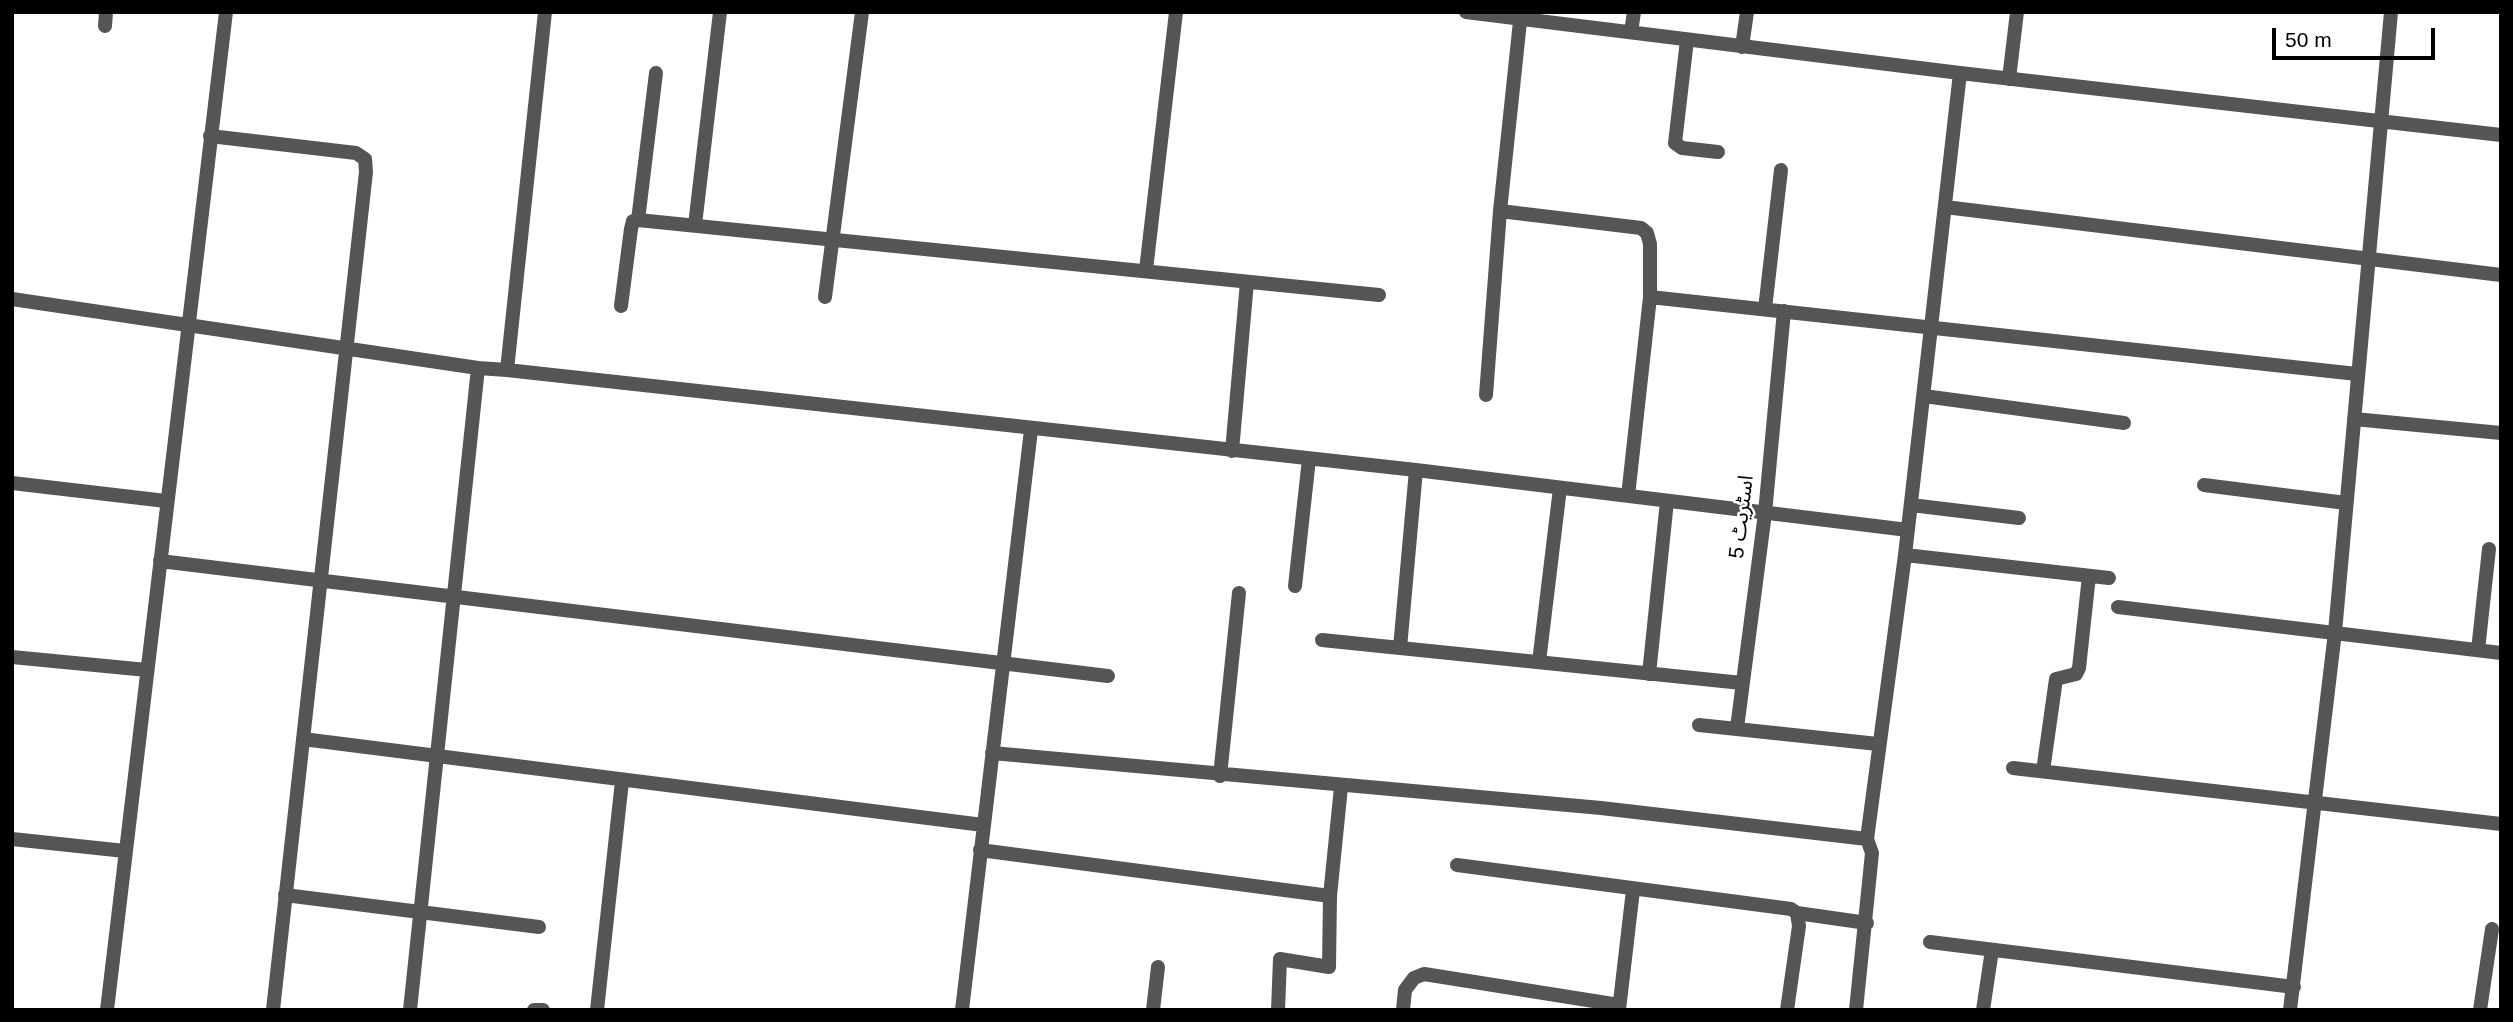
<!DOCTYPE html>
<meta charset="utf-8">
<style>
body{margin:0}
#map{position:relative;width:2513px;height:1022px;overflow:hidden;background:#fff;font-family:Arial,sans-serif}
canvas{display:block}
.frame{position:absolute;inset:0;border:14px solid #000;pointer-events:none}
.scale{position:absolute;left:2272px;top:28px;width:163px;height:32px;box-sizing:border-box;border:4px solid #000;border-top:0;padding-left:9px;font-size:21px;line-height:24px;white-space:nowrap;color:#000;-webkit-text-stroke:5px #fff;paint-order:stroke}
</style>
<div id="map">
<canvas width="2513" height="1022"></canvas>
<div class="frame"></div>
<div class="scale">50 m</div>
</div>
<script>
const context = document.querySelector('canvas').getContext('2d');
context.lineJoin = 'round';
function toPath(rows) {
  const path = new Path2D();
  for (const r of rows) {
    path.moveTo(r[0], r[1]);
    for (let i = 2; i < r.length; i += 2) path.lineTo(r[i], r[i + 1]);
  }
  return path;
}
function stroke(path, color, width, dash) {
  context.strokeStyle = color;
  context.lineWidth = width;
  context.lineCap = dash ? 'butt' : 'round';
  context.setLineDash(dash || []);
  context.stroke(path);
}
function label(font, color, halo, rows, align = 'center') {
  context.font = font + ' Arial,"Noto Sans Arabic",sans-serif';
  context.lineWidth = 5;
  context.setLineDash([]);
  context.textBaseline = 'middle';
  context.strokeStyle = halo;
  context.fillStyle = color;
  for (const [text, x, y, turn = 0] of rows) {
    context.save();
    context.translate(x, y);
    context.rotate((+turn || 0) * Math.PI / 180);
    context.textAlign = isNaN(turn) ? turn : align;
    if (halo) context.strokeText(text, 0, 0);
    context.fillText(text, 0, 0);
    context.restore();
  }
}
stroke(toPath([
 [1466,12,1960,73,2501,135],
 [105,26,106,12],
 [1631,32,1634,12],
 [1687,40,1675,143,1682,148,1718,152],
 [1742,47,1747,12],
 [2009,79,2017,12],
 [210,136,356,153,365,159,366,172,273,1010],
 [1945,207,2501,275],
 [1500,211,1641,228,1647,233,1650,244,1650,297,1628,496],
 [638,220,656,73],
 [695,225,720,12],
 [1146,270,1176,12],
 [825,297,862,12],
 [1650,297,2357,374],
 [12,299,478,368],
 [621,306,631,229,633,221,638,220,1379,295],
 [1765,309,1781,170],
 [507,370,1416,470,1908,530],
 [1486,395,1500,211,1521,12],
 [1924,396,2124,423],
 [2354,419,2501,433],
 [1232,451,1247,282],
 [12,483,166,501],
 [2204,485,2346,503],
 [1911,505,2019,518],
 [1905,555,2109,578],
 [160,561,1108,676],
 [1295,586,1309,459],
 [2118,607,2501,653],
 [1322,640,1742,683],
 [1400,648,1416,470],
 [2478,650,2489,549],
 [12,657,147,670],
 [1539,662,1560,488],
 [1649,674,1667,501],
 [1699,725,1878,744],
 [1737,728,1765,513,1784,311],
 [303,739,983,825],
 [992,753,1601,808,1867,839],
 [2013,768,2501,824],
 [2043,771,2056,679,2076,674,2079,668,2089,576],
 [1220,776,1239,593],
 [12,839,125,851],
 [980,850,1330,896],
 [1457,865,1791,909,1797,913,1867,923],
 [285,895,539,927],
 [1930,942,2294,987],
 [107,1010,226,12],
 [410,1010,478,368,507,370,545,12],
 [534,1010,543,1010],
 [597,1010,622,781],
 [962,1010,1031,430],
 [1153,1010,1158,967],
 [1278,1010,1280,959,1329,967,1330,896,1341,787],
 [1403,1010,1405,990,1414,978,1424,974,1619,1005],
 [1619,1010,1633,890],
 [1787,1010,1799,926,1797,913],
 [1856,1010,1872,853,1867,839,1905,555,1960,73],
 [1983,1010,1992,950],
 [2290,1010,2335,632,2391,12],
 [2480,1010,2492,929]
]), '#555', 14);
label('21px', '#000', '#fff', [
 ["اسٹریٹ 5",1742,517,-83]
]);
</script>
